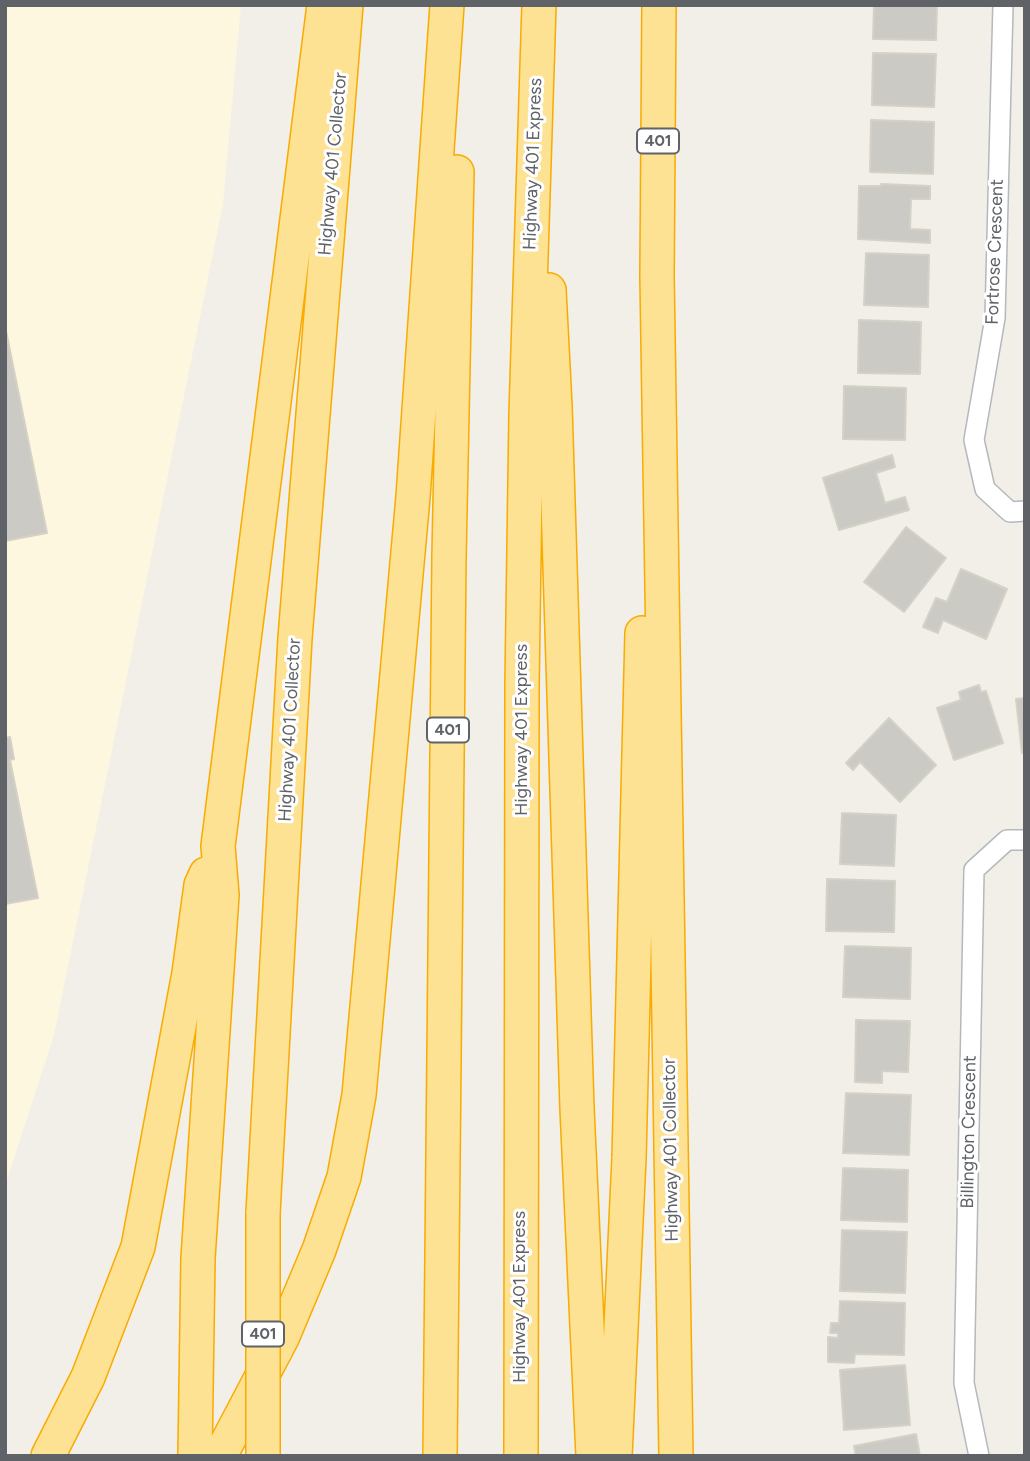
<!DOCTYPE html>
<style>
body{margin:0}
#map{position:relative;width:1030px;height:1461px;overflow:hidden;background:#f1efe8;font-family:Figtree,sans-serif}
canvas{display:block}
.frame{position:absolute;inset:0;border:7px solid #5f6368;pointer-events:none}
</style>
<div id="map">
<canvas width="1030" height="1461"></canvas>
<div class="frame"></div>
</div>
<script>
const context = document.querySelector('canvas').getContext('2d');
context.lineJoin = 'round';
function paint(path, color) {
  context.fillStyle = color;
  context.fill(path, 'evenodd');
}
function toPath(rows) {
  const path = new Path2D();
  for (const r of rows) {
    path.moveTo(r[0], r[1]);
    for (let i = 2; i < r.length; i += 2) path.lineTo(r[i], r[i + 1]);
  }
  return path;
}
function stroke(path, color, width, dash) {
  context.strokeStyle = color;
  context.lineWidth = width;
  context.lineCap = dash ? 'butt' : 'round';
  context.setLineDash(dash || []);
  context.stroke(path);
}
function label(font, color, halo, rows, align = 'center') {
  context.font = font + ' Figtree,sans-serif';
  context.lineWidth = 6;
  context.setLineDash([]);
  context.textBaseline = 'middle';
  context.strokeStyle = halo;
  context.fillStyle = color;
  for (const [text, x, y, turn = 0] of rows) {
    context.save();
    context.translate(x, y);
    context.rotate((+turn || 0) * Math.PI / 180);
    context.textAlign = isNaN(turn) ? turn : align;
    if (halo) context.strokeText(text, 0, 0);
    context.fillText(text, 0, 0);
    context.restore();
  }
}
paint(toPath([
 [5,5,241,5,223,204,54,1035,5,1186]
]), '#fef7e0');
const building = toPath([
 [874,5,937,5,936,40,873,39,874,5],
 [873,53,936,54,934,107,872,105,873,53],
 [871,120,934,122,933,174,870,172,871,120],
 [881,184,930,186,930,199,911,199,910,229,930,230,930,243,858,239,859,186,881,186,881,184],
 [866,253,929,255,928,307,864,305,866,253],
 [859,320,921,322,920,374,858,373,859,320],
 [5,326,47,533,5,541,5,326],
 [844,386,906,388,905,440,843,439,844,386],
 [892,455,895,467,876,473,885,503,905,497,909,510,839,530,823,478,892,455],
 [906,527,946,558,904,612,864,582,906,527],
 [961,569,1007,589,986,639,943,620,938,633,923,627,936,598,947,602,961,569],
 [979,685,981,692,986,691,1003,743,954,760,937,708,961,700,959,692,979,685],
 [1025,698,1025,753,1022,753,1016,699,1025,698],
 [889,718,936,765,900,802,860,762,853,770,846,763,889,718],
 [5,735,6,738,10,737,14,759,10,760,38,898,5,904,5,735],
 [842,813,896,815,894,866,840,864,842,813],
 [827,879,895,881,894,932,826,931,827,879],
 [845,946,911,948,910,999,843,997,845,946],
 [856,1020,910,1021,908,1072,882,1071,882,1083,855,1082,856,1020],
 [846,1093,911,1095,909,1155,843,1153,846,1093],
 [843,1168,908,1170,907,1222,841,1220,843,1168],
 [842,1230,907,1232,905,1293,840,1291,842,1230],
 [840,1301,905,1303,904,1355,855,1354,854,1363,828,1362,828,1337,838,1338,838,1333,830,1333,831,1323,839,1323,840,1301],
 [905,1365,910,1425,844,1430,840,1370,905,1365],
 [916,1434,920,1456,856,1456,854,1446,916,1434]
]);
paint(building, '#cccac5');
stroke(building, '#d6d1c6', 2);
const minor = toPath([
 [1003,5,995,318,974,440,985,489,1010,512,1025,511],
 [979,1456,964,1383,974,870,1007,840,1025,840]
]);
const motorway = toPath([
 [659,5,657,276,676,1456],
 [549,290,555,406,577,1108,593,1456],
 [263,1213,295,638,346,5],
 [48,1456,88,1377,138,1247,189,973,201,885,206,874],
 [195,1456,198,1258,222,895,218,846,324,5],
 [220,1456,282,1338,319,1250,344,1177,359,1095,413,497,447,5],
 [440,1456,449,557,457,172],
 [521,1456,522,686,526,414,539,5],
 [615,1456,629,1158,642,633]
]);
stroke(minor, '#b5b8bc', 22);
stroke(motorway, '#f9ab00', 36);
stroke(minor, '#fff', 19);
stroke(motorway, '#fde293', 33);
const motorwayBridge = toPath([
 [263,1456,263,1213]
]);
stroke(motorwayBridge, '#f9ab00', 36, []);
stroke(motorwayBridge, '#fde293', 33);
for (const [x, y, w] of [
 [658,141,42],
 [448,730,42],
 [263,1334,42]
]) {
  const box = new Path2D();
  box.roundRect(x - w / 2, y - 12.5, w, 25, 5);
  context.fillStyle = '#fff';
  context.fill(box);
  stroke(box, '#5f6368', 2);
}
label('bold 16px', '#5f6368', null, [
 ["401",658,141],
 ["401",448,730],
 ["401",263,1334]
]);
label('18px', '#5f6368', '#fff', [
 ["Highway 401 Collector",333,164,-85],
 ["Highway 401 Express",533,164,-88],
 ["Fortrose Crescent",995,252,-88],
 ["Highway 401 Collector",290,730,-87],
 ["Highway 401 Express",522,730,-90],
 ["Billington Crescent",969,1132,-89],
 ["Highway 401 Collector",671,1150,-91],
 ["Highway 401 Express",520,1297,-90]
]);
</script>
